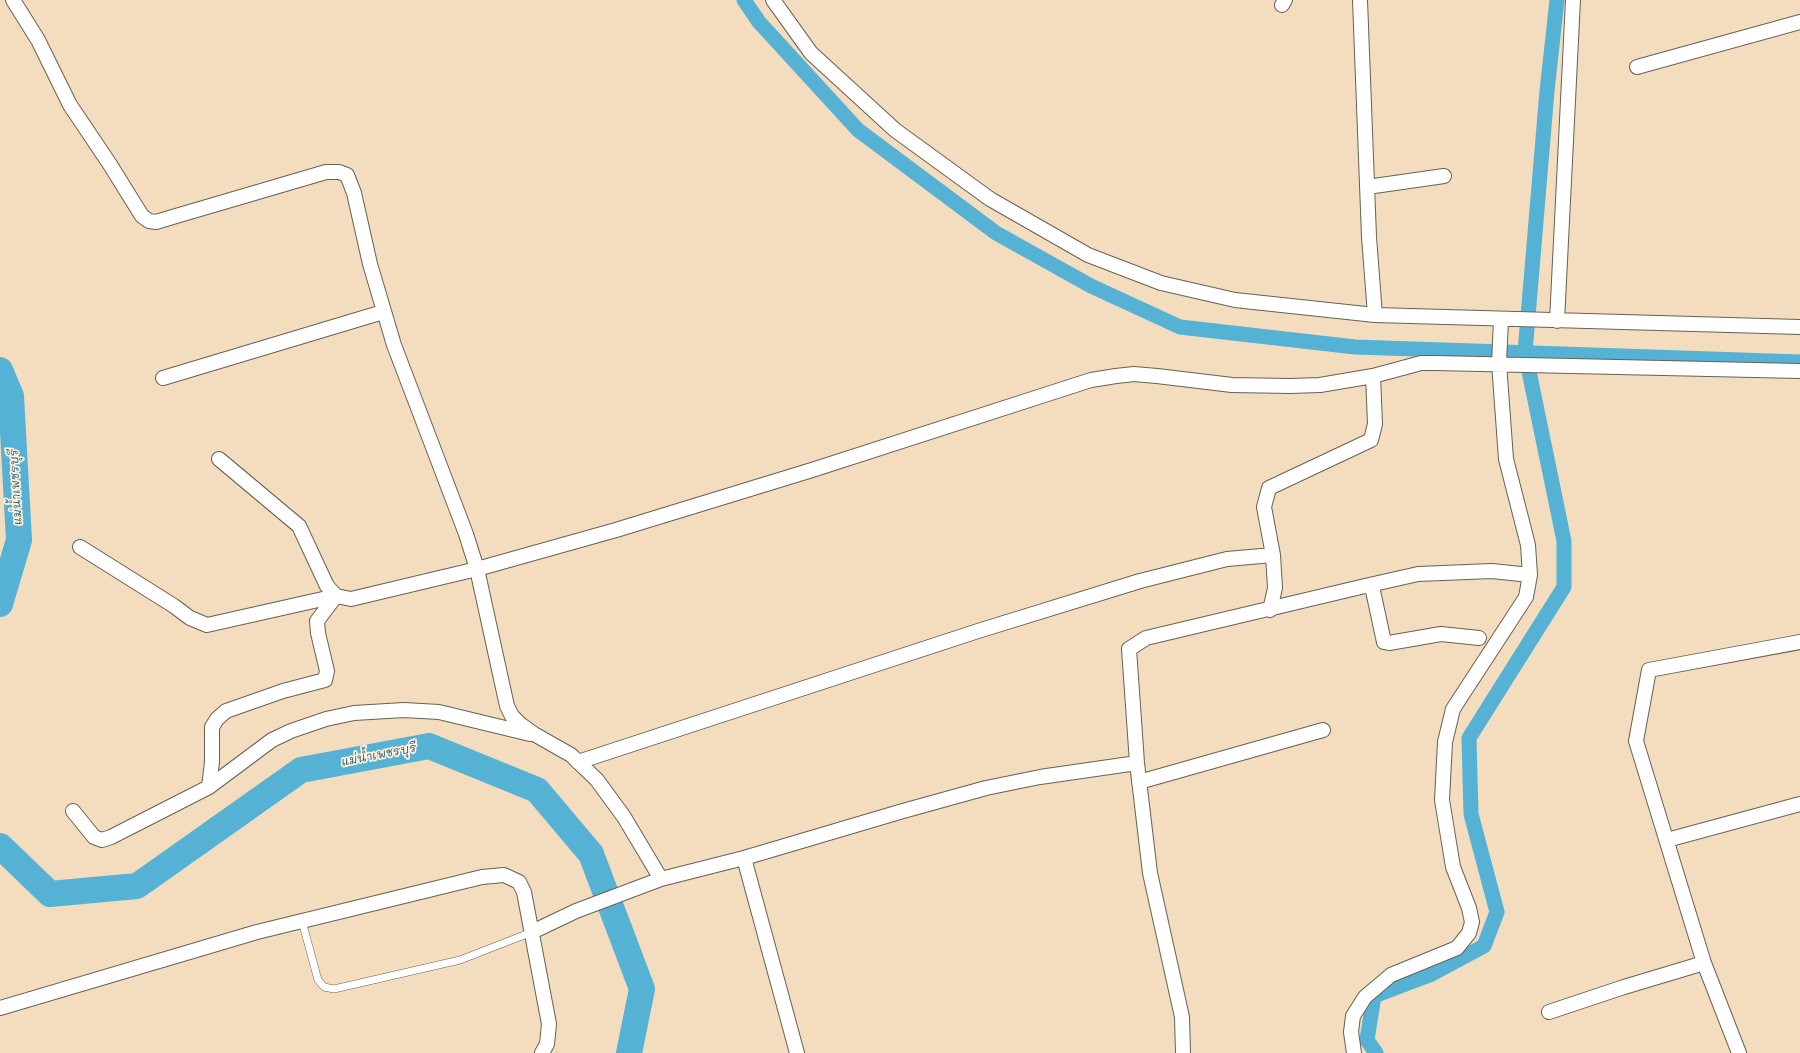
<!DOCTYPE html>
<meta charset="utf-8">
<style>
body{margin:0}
canvas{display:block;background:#f3ddbe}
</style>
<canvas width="1800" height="1053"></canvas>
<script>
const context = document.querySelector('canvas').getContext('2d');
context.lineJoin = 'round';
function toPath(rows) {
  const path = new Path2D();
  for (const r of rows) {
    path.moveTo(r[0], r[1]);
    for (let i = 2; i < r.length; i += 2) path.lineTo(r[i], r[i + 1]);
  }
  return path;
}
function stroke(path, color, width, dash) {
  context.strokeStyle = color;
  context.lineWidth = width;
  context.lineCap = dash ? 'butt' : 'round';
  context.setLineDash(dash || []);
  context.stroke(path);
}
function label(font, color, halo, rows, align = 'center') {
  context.font = font + ' Mali,"Playpen Sans Thai",sans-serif';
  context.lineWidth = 3.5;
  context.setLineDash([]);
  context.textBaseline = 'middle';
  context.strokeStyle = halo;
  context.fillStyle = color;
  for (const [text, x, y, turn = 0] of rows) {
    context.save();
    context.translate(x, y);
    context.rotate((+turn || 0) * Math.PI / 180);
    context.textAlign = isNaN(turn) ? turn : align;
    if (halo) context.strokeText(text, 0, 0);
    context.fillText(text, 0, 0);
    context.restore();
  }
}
stroke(toPath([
 [744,0,759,22,858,130,996,233,1091,286,1180,327,1355,347,1800,362],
 [1376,1053,1367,1040,1374,996,1432,974,1484,946,1497,912,1471,814,1469,738,1564,587,1564,541,1525,352,1547,91,1557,0]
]), '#56b2d4', 15);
stroke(toPath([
 [0,370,11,396,19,540,0,604],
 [0,846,50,894,137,886,301,770,429,746,537,790,591,854,642,989,629,1053]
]), '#56b2d4', 26);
const lane = toPath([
 [302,921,318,980,324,987,334,989,460,960,532,932]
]);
const street = toPath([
 [13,0,38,40,70,105,109,163,142,216,149,221,156,222,176,216,326,172,339,172,347,175,354,193,370,264,394,345,466,534,477,569,507,706,512,716,520,724,534,734,571,755,597,780,624,817,661,879],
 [773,0,811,53,895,130,990,199,1088,255,1161,283,1235,300,1375,315,1800,327],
 [1360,0,1369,237,1375,315],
 [1282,5,1285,0],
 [1637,67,1800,22],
 [1367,187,1444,176],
 [1557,321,1573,0],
 [163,378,383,312],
 [219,459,299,526,327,586,336,596,351,599,477,569,616,530,812,470,1091,380,1116,376,1134,374,1157,376,1232,385,1290,386,1320,385,1373,376,1421,363,1435,363,1800,371],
 [80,547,174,606,190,618,207,625,336,596],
 [1365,586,1418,574,1492,571,1530,575],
 [1270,610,1275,588,1273,555,1264,507,1269,488,1371,440,1375,424,1373,376],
 [578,762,978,631,1140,581,1227,559,1273,555],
 [1139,782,1323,730],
 [209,787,212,762,212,727,217,719,226,711,283,691,325,680,327,671,318,633,317,621,336,596],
 [73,811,94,837,102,840,111,837,209,787,272,740,291,731,326,719,354,713,404,710,439,712,530,734],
 [1667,840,1800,804],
 [744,858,797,1053],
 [532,932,576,911,661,879,744,858,903,811,986,788,1040,777,1137,763],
 [0,1008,257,932,482,877,504,875,519,882,524,892,549,1024,547,1044,542,1053],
 [1549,1012,1624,987,1704,963],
 [1183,1053,1182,1017,1150,873,1137,763,1129,649,1146,638,1365,586,1370,587,1373,591,1384,642,1389,643,1441,634,1479,638],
 [1354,1053,1351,1032,1353,1016,1365,997,1391,975,1457,948,1469,933,1472,922,1469,908,1453,867,1442,800,1445,742,1453,709,1526,597,1530,575,1528,545,1506,459,1499,363,1501,320],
 [1739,1053,1704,963,1636,741,1649,670,1800,642]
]);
stroke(lane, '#676055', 8);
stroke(street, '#676055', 16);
stroke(lane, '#fff', 7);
stroke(street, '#fff', 14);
label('italic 12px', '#335866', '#fcf5e5', [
 ["แม่น้ำเพชรบุรี",16,487,-93],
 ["แม่น้ำเพชรบุรี",379,755,-11]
]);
</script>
